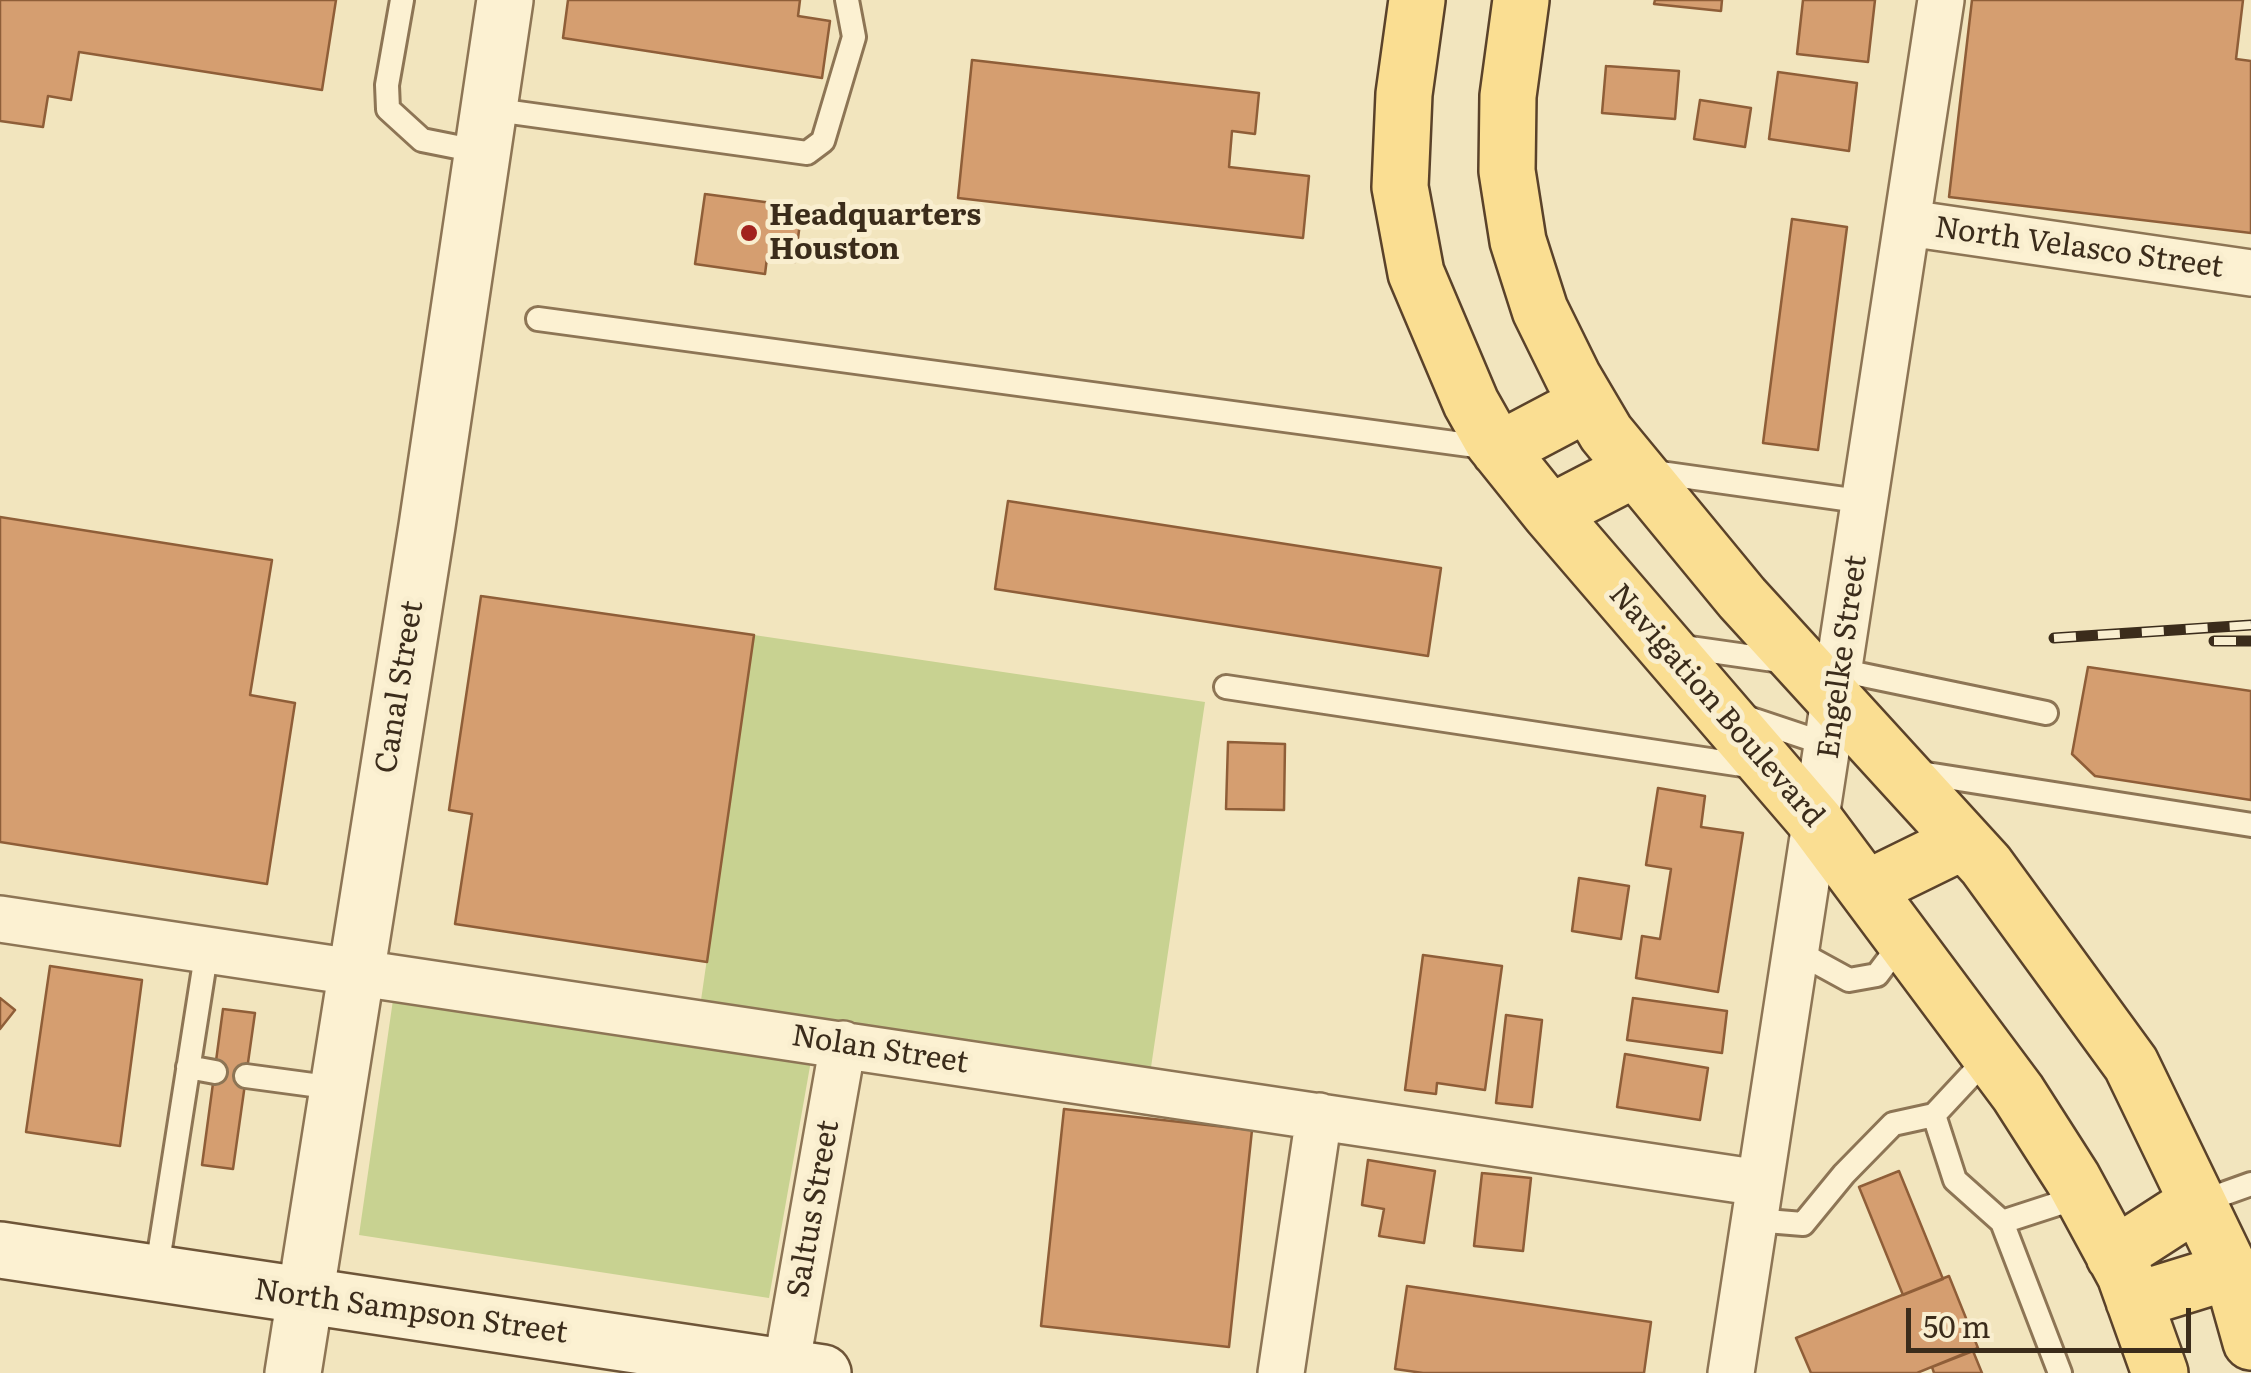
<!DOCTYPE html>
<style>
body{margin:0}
#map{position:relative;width:2251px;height:1373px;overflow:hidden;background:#f2e5be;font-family:Literata,serif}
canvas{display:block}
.scale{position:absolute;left:1906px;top:1308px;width:285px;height:45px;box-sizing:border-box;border:5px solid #3b2c1b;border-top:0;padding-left:12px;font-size:30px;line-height:35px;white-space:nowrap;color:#3b2c1b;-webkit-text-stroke:8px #f9eecf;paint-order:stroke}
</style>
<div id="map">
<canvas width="2251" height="1373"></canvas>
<div class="scale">50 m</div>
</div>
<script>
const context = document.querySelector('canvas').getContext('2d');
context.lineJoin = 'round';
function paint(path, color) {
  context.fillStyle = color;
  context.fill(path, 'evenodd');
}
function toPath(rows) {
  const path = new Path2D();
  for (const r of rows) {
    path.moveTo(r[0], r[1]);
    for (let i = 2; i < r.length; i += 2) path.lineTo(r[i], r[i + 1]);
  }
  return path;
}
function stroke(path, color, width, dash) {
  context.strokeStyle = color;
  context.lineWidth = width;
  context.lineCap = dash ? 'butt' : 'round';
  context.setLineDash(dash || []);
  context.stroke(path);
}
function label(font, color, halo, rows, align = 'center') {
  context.font = font + ' Literata,serif';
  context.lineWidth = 10;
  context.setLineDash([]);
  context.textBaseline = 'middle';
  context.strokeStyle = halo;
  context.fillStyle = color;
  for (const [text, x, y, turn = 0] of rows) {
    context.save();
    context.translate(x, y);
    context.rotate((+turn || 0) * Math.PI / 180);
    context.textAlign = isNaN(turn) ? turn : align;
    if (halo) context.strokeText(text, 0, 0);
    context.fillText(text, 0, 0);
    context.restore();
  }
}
paint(toPath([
 [754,635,1205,702,1150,1074,700,1007],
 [394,993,812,1055,769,1298,359,1235]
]), '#c8d291');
const building = toPath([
 [0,0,336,0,322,90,79,52,71,100,48,96,43,127,0,121,0,0],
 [568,0,800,0,798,16,830,21,822,78,563,38,568,0],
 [1655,0,1722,0,1721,11,1654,4,1655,0],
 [1803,0,1875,0,1868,62,1797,54,1803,0],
 [1972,0,2243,0,2236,59,2251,61,2251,233,1949,197,1972,0],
 [972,60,1259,93,1255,134,1232,131,1229,167,1309,176,1303,238,958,198,972,60],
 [1606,66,1679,71,1675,119,1602,113,1606,66],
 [1778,72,1857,83,1849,151,1769,139,1778,72],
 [1700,100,1751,108,1745,147,1694,139,1700,100],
 [705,194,802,207,795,262,767,258,765,274,695,264,705,194],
 [1792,219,1847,227,1818,450,1763,443,1792,219],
 [1008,501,1441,568,1428,656,995,589,1008,501],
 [0,517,272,560,250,695,295,703,267,884,0,842,0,517],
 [481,596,754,635,707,962,455,924,472,814,449,810,481,596],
 [2088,667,2251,691,2251,800,2095,776,2072,754,2088,667],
 [1228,742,1285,744,1284,810,1226,809,1228,742],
 [1658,788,1705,796,1701,827,1743,833,1718,992,1636,978,1642,936,1660,939,1671,869,1646,865,1658,788],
 [1579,878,1629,886,1621,939,1572,931,1579,878],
 [1423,955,1502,966,1485,1090,1437,1083,1436,1094,1405,1090,1423,955],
 [50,966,142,980,120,1146,26,1132,50,966],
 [0,998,15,1010,0,1029,0,998],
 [1633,998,1727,1011,1722,1053,1627,1040,1633,998],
 [223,1009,255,1013,233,1169,202,1165,223,1009],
 [1506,1015,1542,1020,1532,1107,1496,1103,1506,1015],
 [1625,1054,1708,1068,1700,1120,1617,1107,1625,1054],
 [1064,1109,1252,1130,1229,1347,1041,1326,1064,1109],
 [1368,1160,1435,1171,1424,1243,1379,1236,1384,1209,1362,1205,1368,1160],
 [1899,1171,1943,1279,1903,1295,1859,1187,1899,1171],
 [1482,1173,1531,1178,1523,1251,1474,1246,1482,1173],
 [1949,1276,1978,1348,1917,1373,1811,1373,1796,1338,1949,1276],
 [1407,1286,1651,1322,1644,1373,1423,1373,1395,1369,1407,1286],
 [1973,1351,1982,1373,1934,1373,1932,1367,1973,1351]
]);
paint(building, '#d59e70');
stroke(building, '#8f5e38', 2.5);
const service = toPath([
 [402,0,387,85,388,109,422,140,482,152],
 [489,109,807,153,823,141,854,37,847,0],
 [538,319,1491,448],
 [1646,471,1866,502],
 [1676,646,1788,662],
 [1834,669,2046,713],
 [1226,687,1756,767],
 [1739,715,1832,746],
 [1914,772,2251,825],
 [1796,951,1849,980,1877,975,1904,939],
 [1989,1056,1934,1115,1955,1180,2002,1222,2082,1196],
 [188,1067,215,1072],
 [246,1076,335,1088],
 [2198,1203,2251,1184],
 [1754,1220,1803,1224,1844,1174,1893,1124,1934,1115],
 [2002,1222,2060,1373],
 [156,1274,207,949]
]);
const minor = toPath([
 [1908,223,2251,273],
 [0,919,1760,1183],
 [785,1373,843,1044],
 [1281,1373,1319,1116],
 [1731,1373,1941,0]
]);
const tertiary = toPath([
 [293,1373,427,526,505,0]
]);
const secondary = toPath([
 [0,1250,823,1373]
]);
const primary = toPath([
 [1417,0,1404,94,1400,187,1416,273,1471,403,1493,442,1550,513,1816,822,2018,1093,2073,1179,2125,1275,2160,1373],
 [1521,0,1508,96,1507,171,1518,241,1540,310,1573,377,1606,433,1742,598,1986,865,2131,1064,2231,1271,2251,1342],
 [1499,450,1588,403],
 [1550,513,1635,469],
 [1866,889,1964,841],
 [2114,1256,2196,1203],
 [2134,1301,2231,1271]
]);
stroke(service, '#8d7555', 28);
stroke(minor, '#8d7555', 50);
stroke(tertiary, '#8d7555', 60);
stroke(secondary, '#6e5538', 60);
stroke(primary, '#5a422a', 60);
stroke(service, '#fcf1d2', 22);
stroke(minor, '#fcf1d2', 45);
stroke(tertiary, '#fcf1d2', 55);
stroke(secondary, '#fcf1d2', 55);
stroke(primary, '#fade92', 55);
const rail = toPath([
 [2054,638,2251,625],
 [2214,641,2251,641]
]);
stroke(rail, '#3b2c1b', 11);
stroke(rail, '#f9eecf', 8, [22]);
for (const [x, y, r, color] of [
 [749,233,10,"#a2221e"]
]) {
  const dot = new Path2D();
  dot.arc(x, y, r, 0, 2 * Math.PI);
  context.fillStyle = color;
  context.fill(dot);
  stroke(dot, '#f9eecf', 4);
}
label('bold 30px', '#3b2c1b', '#f9eecf', [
 ["Headquarters",769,216],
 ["Houston",769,250]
], 'left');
label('30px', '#3b2c1b', '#f9eecf', [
 ["North Velasco Street",2079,248,8],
 ["Engelke Street",1843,657,-82],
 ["Canal Street",400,687,-81],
 ["Navigation Boulevard",1716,706,49],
 ["Nolan Street",880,1050,9],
 ["Saltus Street",814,1209,-80],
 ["North Sampson Street",411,1312,8]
]);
</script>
